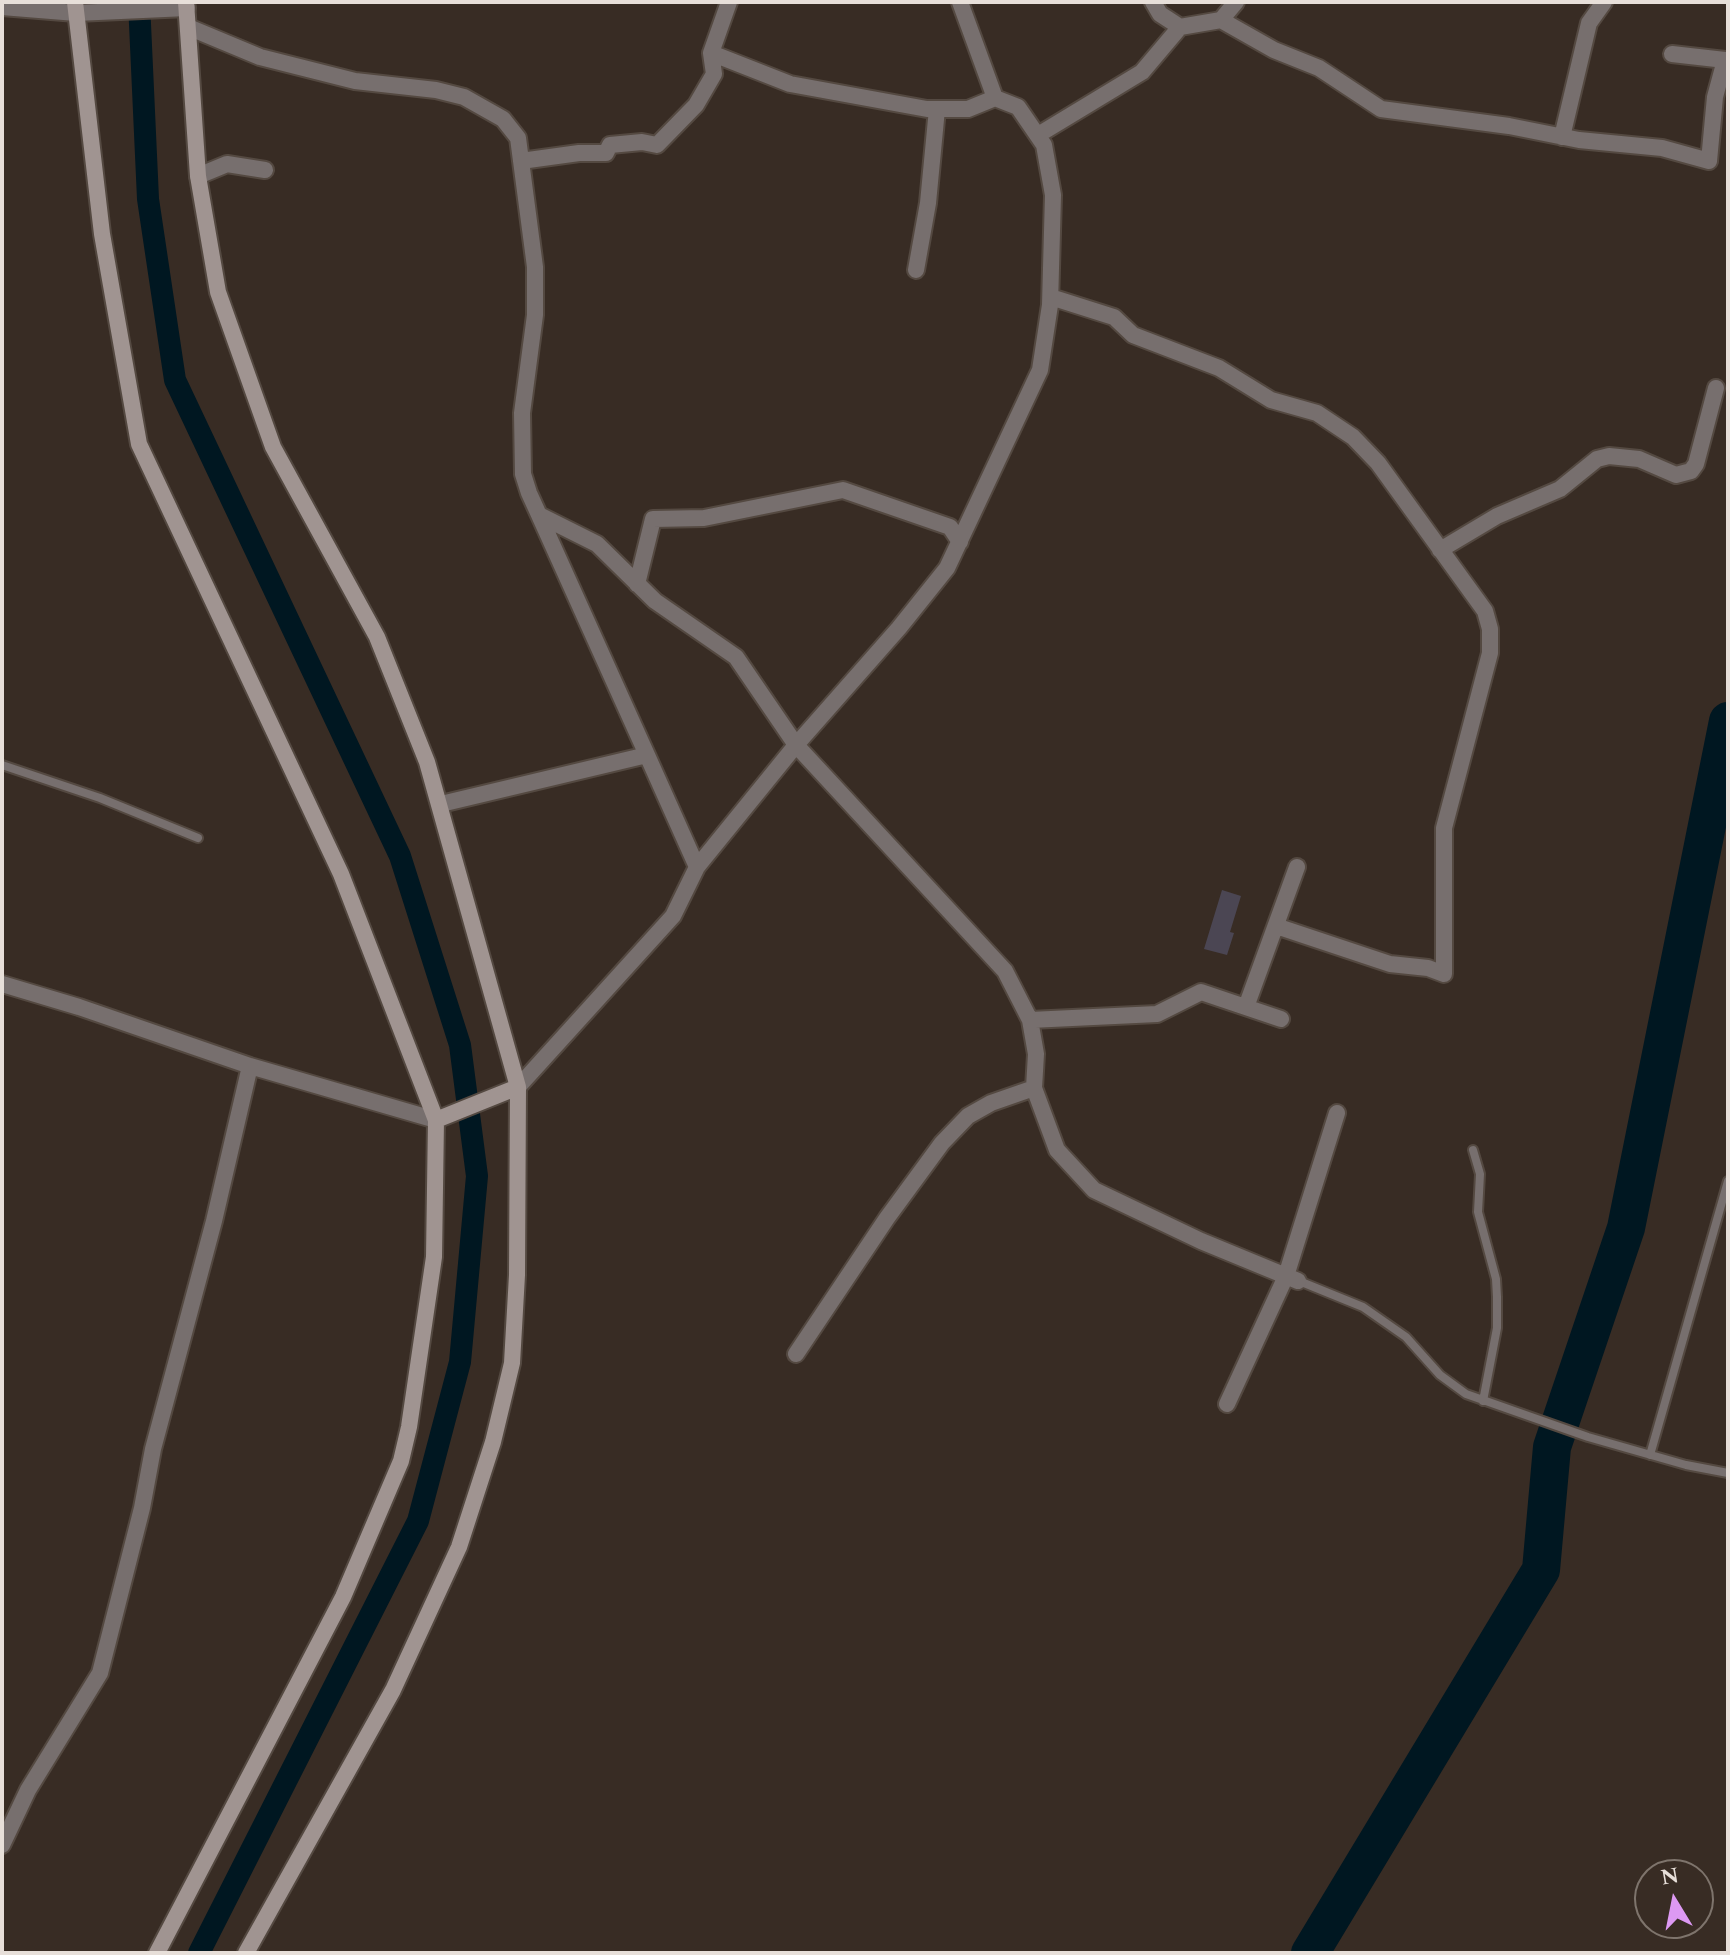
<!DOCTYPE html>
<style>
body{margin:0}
#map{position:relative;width:1730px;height:1955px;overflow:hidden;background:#382c24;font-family:Spectral,serif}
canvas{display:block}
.frame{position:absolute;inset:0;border:4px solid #e7dfd9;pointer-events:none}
.north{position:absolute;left:1634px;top:1859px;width:80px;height:80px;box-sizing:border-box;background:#382c24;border:2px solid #7e746c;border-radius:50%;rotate:350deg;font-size:22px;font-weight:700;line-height:32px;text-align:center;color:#e7dfd9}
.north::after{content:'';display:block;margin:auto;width:28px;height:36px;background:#dd99f3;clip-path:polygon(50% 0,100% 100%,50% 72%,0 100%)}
</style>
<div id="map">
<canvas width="1730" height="1955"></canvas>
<div class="frame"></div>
<div class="north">N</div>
</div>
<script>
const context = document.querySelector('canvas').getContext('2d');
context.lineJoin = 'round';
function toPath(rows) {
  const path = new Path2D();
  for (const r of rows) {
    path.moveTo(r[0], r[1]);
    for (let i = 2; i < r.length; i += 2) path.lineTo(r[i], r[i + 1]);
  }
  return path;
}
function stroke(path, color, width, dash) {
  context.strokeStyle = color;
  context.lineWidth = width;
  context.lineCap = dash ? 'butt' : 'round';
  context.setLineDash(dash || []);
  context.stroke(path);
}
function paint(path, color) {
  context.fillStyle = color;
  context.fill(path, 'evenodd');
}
stroke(toPath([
 [139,2,148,199,175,380,400,856,460,1045,477,1176,460,1362,418,1521,199,1953]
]), '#001721', 22);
stroke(toPath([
 [1310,1953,1541,1570,1552,1447,1626,1228,1728,721]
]), '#001721', 38);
paint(toPath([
 [1222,890,1241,896,1230,932,1234,933,1227,955,1204,949]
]), '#4b4653');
const lane = toPath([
 [2,765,100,798,198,838],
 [1473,1150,1480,1174,1478,1212,1496,1279,1497,1297,1497,1328,1483,1401],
 [1299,1281,1363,1307,1406,1337,1440,1375,1466,1394,1588,1437,1686,1465,1728,1473],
 [1650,1455,1728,1181]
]);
const street = toPath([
 [2,7,76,13,187,8],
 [1221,20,1236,2],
 [188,27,260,57,355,81,436,90,464,97,503,119,518,138,535,267,535,315,522,413,523,474,529,493,539,515,597,544,655,601,736,657,796,745,899,628,947,568,1040,370,1050,305,1053,195,1044,145,1018,107,995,98,960,2],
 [1180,27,1221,20,1274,50,1319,68,1381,109,1509,126,1579,140,1662,148,1709,161,1715,97,1725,60,1672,54],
 [711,53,790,84,927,109,968,109,995,98],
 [1038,135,1142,72,1180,27,1160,14,1153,2],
 [1562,137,1589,23,1604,2],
 [521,161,579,153,606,153,610,145,642,142,657,145,696,105,714,74,711,53,729,2],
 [198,176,227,164,265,170],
 [916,270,928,203,937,109],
 [1051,297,1114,317,1133,335,1219,368,1271,400,1317,413,1353,437,1378,463,1485,611,1490,629,1490,653,1444,828,1444,974,1428,968,1390,964,1276,926],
 [539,515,647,755],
 [1440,550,1497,516,1560,489,1597,459,1609,456,1639,459,1676,475,1691,471,1696,464,1716,388],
 [637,584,653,519,704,518,843,490,950,527,960,542],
 [441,804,647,755,697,867],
 [2,984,79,1007,250,1066,436,1120],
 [1246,1007,1297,867],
 [1030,1020,1157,1014,1201,992,1281,1019],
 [518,1087,673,916,697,867,796,745,1005,971,1030,1020,1036,1054,1034,1088,1057,1150,1094,1190,1201,1241,1298,1281],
 [796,1354,887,1218,942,1143,968,1116,991,1103,1034,1088],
 [1227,1404,1286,1276,1337,1113],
 [2,1845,28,1790,100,1673,142,1508,153,1449,214,1221,250,1066]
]);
const secondary = toPath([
 [75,2,102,234,139,444,341,874,436,1120,434,1257,409,1427,401,1461,343,1597,157,1953],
 [186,2,198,176,218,292,273,447,377,637,427,762,518,1087,517,1275,512,1363,493,1442,459,1547,393,1690,246,1953],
 [436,1120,518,1087]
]);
stroke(lane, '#544941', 12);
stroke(street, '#544941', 20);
stroke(secondary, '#544941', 20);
stroke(lane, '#776f6e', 8);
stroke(street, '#776f6e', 16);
stroke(secondary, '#a09491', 16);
</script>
